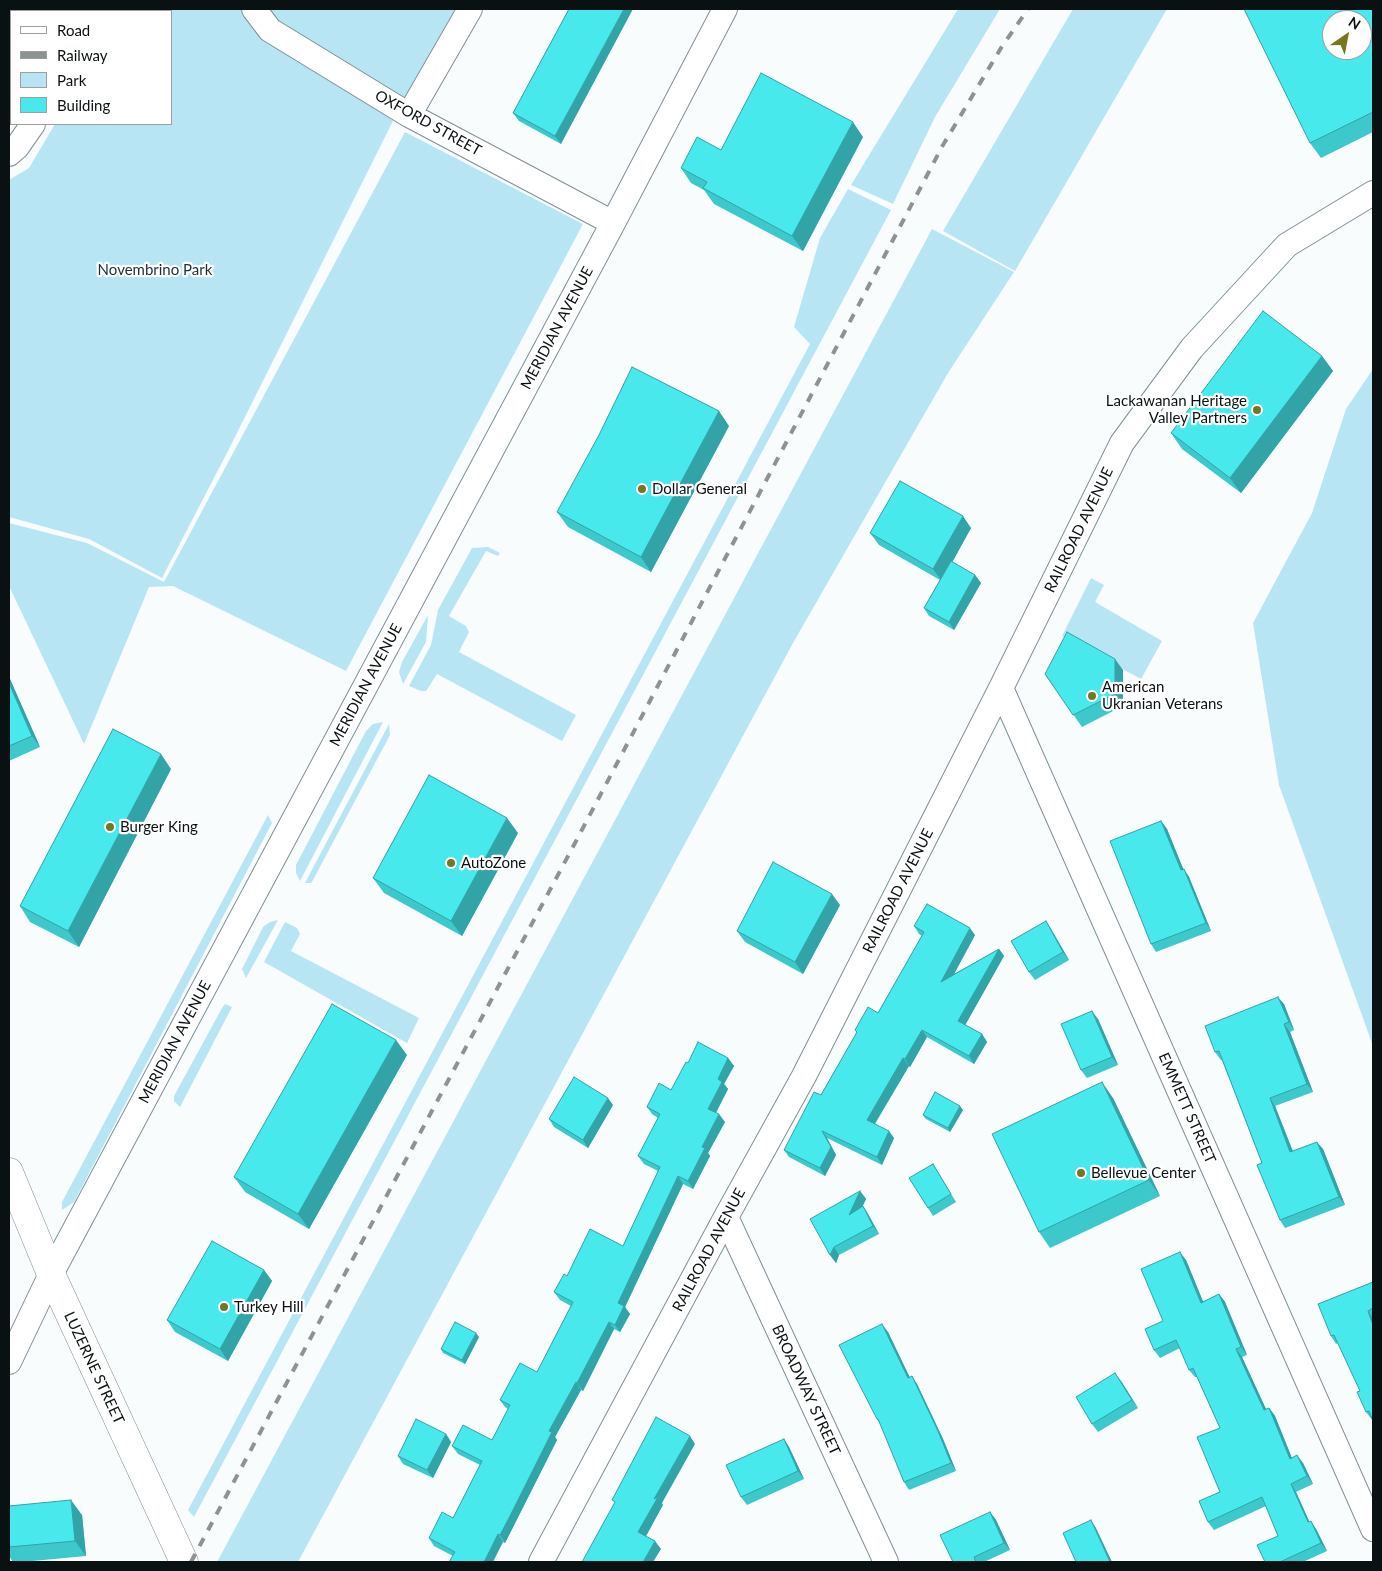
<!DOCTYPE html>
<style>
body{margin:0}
#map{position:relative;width:1382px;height:1571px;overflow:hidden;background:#f8fcfd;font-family:Lato,sans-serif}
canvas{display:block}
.frame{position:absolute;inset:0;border:10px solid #0a1113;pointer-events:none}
.legend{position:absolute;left:10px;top:10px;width:162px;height:115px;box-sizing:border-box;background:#fff;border:1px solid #9da0a1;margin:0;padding:6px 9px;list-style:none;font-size:15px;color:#0a1113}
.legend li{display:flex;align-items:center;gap:10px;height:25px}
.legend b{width:25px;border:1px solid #9da0a1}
.north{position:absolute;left:1322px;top:10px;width:50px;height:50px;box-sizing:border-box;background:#fff;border:1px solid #9da0a1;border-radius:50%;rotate:33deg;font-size:14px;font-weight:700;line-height:20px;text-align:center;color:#0a1113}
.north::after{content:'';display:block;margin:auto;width:18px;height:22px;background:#76761c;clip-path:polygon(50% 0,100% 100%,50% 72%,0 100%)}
</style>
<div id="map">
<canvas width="1382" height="1571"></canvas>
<div class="frame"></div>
<ul class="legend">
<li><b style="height:6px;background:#fff"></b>Road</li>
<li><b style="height:6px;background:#8d9293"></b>Railway</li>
<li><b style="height:14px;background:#b8e5f4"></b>Park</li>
<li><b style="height:14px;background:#47e9ed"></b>Building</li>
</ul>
<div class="north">N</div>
</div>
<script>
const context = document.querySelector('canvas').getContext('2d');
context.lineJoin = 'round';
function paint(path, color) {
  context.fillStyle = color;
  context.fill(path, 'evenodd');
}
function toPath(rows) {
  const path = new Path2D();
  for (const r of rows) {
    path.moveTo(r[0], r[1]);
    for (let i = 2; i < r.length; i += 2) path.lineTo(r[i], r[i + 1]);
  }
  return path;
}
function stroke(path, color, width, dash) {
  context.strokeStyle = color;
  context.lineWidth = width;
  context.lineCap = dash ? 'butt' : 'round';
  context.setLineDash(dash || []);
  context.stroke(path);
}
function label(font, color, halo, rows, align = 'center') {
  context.font = font + ' Lato,sans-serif';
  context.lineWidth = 4.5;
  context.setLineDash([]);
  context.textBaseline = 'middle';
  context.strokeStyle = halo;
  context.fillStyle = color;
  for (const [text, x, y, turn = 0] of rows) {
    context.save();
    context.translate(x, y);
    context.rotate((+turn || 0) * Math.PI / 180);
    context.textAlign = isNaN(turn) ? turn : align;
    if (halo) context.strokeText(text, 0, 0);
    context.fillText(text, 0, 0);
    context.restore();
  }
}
paint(toPath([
 [114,9,455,9,407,93,229,449,162,578,89,539,9,517,9,180,29,168,55,124,171,124,171,11,113,11],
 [958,9,1000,9,935,117,893,204,851,185],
 [1073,9,1167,9,1015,271,943,231],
 [405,132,583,224,346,671,173,586,149,587,84,744,9,586,9,523,87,543,164,582],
 [848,189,891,210,194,1517,188,1510,810,344,794,327,820,238],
 [932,229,1014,272,948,373,793,643,298,1562,217,1562],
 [1373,369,1373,1046,1279,785,1253,623,1312,513,1346,409],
 [488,547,500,553,498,556,486,551,449,616,466,626,469,632,459,652,576,715,562,741,437,674,426,691,421,691,409,686,431,645,438,610,472,548],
 [1091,578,1104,585,1095,602,1162,641,1141,679,1062,636],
 [428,615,426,642,403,684,399,672,402,662],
 [383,722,300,881,296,873,296,865,366,731,373,724],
 [389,724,390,735,313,880,311,883,305,883],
 [268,815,272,823,74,1202,62,1210,62,1202],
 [278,920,246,978,242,969,263,927,270,922],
 [285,922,297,928,300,934,291,951,419,1018,407,1043,264,962],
 [225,1004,232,1007,180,1107,174,1101,174,1096,222,1008]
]), '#b8e5f4');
const minor = toPath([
 [254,9,270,30,409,115,613,223],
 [86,11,87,9],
 [409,115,470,9],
 [9,154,17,147,33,124],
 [1001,688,1373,1529],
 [726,1217,886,1562],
 [9,1362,51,1274,613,223,725,9],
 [541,1562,726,1217,804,1076,1001,688,1122,443,1192,348,1287,245,1373,193]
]);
const tertiary = toPath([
 [9,1172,51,1274,184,1562]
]);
stroke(minor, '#7e9197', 26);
stroke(tertiary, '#7e9197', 29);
stroke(minor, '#fff', 24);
stroke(tertiary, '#fff', 28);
stroke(toPath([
 [191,1562,575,843,943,145,1001,48,1028,9]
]), '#8d9293', 4, [9, 9]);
paint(toPath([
 [569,9,561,144,519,121,513,113],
 [1373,9,1373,132,1321,158,1310,143],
 [863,137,803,251,714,204,704,190,691,183,681,168,721,150],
 [1322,356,1333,371,1241,493,1182,449,1171,433],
 [729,426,651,572,568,527,557,512],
 [971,528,952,562,975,575,981,583,954,630,929,616,924,608,940,580,879,545,870,533],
 [1123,670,1123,706,1082,727,1045,674],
 [9,677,40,747,9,761],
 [171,769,79,947,30,922,20,906],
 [1161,821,1167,829,1183,869,1189,877,1211,931,1156,952,1151,944],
 [518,833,462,936,384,893,373,878],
 [840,905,803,974,745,942,737,931],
 [1046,921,1051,929,1069,960,1035,980,1029,972],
 [914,926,975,935,954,974,999,949,1004,956,965,1025,982,1034,987,1042,974,1064,927,1037,910,1067,909,1066,875,1124,894,1138,882,1165,827,1138,836,1155,825,1176,789,1157,784,1150,821,1095,857,1033,855,1030,878,1013,922,936,919,934],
 [1284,1004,1294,1030,1290,1032,1313,1092,1275,1106,1293,1151,1323,1149,1345,1205,1285,1228,1280,1220,1262,1163,1222,1060,1221,1060,1215,1052],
 [1098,1019,1118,1065,1087,1078,1081,1070],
 [407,1055,309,1229,245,1192,234,1177],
 [728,1058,734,1066,724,1084,728,1089,716,1113,725,1122,708,1153,710,1156,693,1189,683,1184,625,1307,630,1314,620,1332,614,1329,583,1391,581,1390,555,1437,557,1440,505,1543,503,1542,453,1556,434,1546,429,1538,453,1518,480,1465,458,1454,452,1446,492,1440,508,1409,505,1407,500,1400,537,1372,571,1306,560,1300,554,1292,567,1276,623,1246,658,1171,644,1164,638,1156,658,1118,652,1114,647,1107,671,1090,688,1063],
 [1113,1098,1160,1196,1050,1248,1039,1232],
 [613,1105,588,1148,554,1127,549,1119],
 [963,1110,950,1132,926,1119,923,1115],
 [933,1164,956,1202,933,1216,928,1208],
 [860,1191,866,1199,862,1207,863,1206,868,1214,879,1234,839,1255,836,1263,830,1255],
 [1186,1260,1203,1302,1219,1294,1225,1302,1247,1355,1242,1357,1266,1409,1269,1408,1275,1416,1292,1458,1303,1463,1313,1484,1296,1492,1309,1521,1316,1529,1327,1551,1303,1562,1265,1562,1278,1536,1266,1506,1214,1530,1208,1522,1220,1492,1220,1428,1197,1377,1195,1377,1189,1370,1180,1348,1160,1358,1154,1350],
 [264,1270,272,1281,228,1361,175,1332,167,1320],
 [1373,1282,1373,1421,1366,1412,1360,1391,1338,1343,1336,1344,1331,1336,1369,1284],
 [888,1332,909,1377,917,1384,943,1439,956,1471,909,1490,904,1482,882,1427,877,1419],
 [479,1337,465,1364,443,1353,441,1349],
 [1121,1381,1138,1408,1098,1432,1092,1424],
 [446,1434,451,1442,433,1478,403,1464,398,1456],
 [784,1439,789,1447,804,1479,747,1505,741,1497],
 [9,1506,82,1515,86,1556,22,1562,13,1562,9,1556],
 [990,1512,996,1520,1010,1550,984,1562,953,1562]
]), '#3dc8cc');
paint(toPath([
 [624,9,633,9,561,144,555,136],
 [853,122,863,137,803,251,792,236],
 [1322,356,1333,371,1241,493,1230,478],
 [719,411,729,426,651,572,641,557],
 [963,516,971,528,942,581,933,569],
 [975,575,981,583,954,630,949,622],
 [1115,659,1123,670,1123,706,1115,694],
 [9,677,10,679,40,747,32,736,9,683],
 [161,754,171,769,79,947,68,931],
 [507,818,518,833,462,936,451,921],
 [1161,821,1167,829,1187,878,1181,870],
 [1184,869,1189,877,1211,931,1206,923],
 [832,894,840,905,803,974,795,962],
 [1046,921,1051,929,1069,960,1063,952],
 [970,928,975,935,946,989,941,982],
 [999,949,1004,956,963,1029,958,1021],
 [1278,997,1284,1004,1294,1030,1289,1022],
 [1092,1011,1098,1019,1118,1065,1112,1057],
 [1284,1024,1290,1032,1313,1092,1307,1084],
 [922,1030,927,1037,910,1067,905,1059],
 [982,1034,987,1042,974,1064,969,1056],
 [396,1040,407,1055,309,1229,298,1214],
 [728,1058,734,1066,724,1084,728,1089,714,1116,708,1109,718,1079],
 [903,1058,909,1066,872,1128,867,1120],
 [1102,1082,1113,1098,1160,1196,1149,1180],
 [608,1098,613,1105,588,1148,583,1140],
 [1270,1098,1275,1106,1296,1160,1290,1152],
 [960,1106,963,1110,950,1132,948,1128],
 [719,1114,725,1122,708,1153,710,1156,693,1189,688,1181,702,1147],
 [822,1131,827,1138,836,1155,825,1176,820,1168],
 [889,1131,894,1138,882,1165,877,1157],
 [1317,1142,1323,1149,1345,1205,1339,1197],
 [678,1176,683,1184,625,1307,630,1314,620,1332,615,1325,618,1303],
 [860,1191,866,1199,855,1223,849,1215],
 [863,1206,868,1214,879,1234,873,1226],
 [834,1247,839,1255,836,1263,830,1255],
 [1180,1252,1186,1260,1207,1311,1201,1303],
 [264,1270,272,1281,228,1361,220,1349],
 [1219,1294,1225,1302,1247,1355,1241,1347],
 [1368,1311,1373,1319,1373,1325],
 [609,1322,614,1329,583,1391,577,1383],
 [882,1324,888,1332,914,1386,908,1378],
 [476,1333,479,1337,465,1364,462,1360],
 [1236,1349,1242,1357,1270,1418,1264,1410],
 [1115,1373,1121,1381,1138,1408,1132,1400],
 [912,1376,917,1384,943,1439,956,1471,951,1463],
 [576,1382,581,1390,555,1437,557,1440,505,1543,500,1535,549,1431],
 [1269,1408,1275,1416,1295,1466,1290,1459],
 [446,1434,451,1442,433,1478,427,1470],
 [690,1436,695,1444,662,1503,663,1505,644,1540,638,1532,654,1499],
 [784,1439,789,1447,804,1479,798,1471],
 [1297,1455,1303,1463,1313,1484,1307,1476],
 [1291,1484,1296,1492,1313,1530,1308,1522],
 [71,1500,82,1515,86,1556,75,1541],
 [990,1512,996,1520,1010,1550,1004,1543],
 [1091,1520,1096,1528,1112,1562,1110,1562],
 [1311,1521,1316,1529,1327,1551,1321,1543],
 [498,1534,503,1542,493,1562,484,1562],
 [655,1541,661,1549,653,1562,643,1562]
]), '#32a3a6');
const building = toPath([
 [569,9,624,9,555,136,513,113,569,9],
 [1244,9,1373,9,1373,112,1310,143,1244,9],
 [1332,20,1362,20,1362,50,1332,50,1332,20],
 [761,73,853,122,792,236,703,188,707,182,681,168,697,137,721,150,761,73],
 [1263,311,1322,356,1230,478,1171,433,1263,311],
 [632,367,719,411,641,557,557,512,599,435,632,367],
 [900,481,963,516,933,569,870,533,900,481],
 [951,561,975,575,949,622,924,608,951,561],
 [1067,632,1115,659,1115,694,1073,715,1045,674,1067,632],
 [9,683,32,736,9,746,9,683],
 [113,729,161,754,68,931,20,906,113,729],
 [429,775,507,818,451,921,373,878,429,775],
 [1161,821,1181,870,1184,869,1206,923,1151,944,1110,841,1161,821],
 [773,862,832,894,795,962,737,931,773,862],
 [927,904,970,928,941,982,999,949,958,1021,982,1034,969,1056,922,1030,905,1059,903,1058,867,1120,889,1131,877,1157,822,1131,831,1147,820,1168,784,1150,814,1092,821,1095,857,1032,855,1030,868,1007,878,1013,924,932,914,926,927,904],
 [1046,921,1063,952,1029,972,1011,941,1046,921],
 [1278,997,1289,1022,1284,1024,1307,1084,1270,1098,1290,1152,1317,1142,1339,1197,1280,1220,1257,1165,1262,1163,1219,1051,1215,1052,1205,1026,1278,997],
 [332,1004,396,1040,298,1214,234,1177,332,1004],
 [1092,1011,1112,1057,1081,1070,1061,1024,1092,1011],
 [698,1042,728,1058,718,1079,722,1082,708,1109,719,1114,702,1147,705,1148,688,1181,678,1176,618,1303,624,1306,615,1325,609,1322,577,1383,576,1382,549,1431,552,1432,509,1518,500,1535,498,1534,484,1562,449,1562,455,1552,429,1538,442,1512,453,1518,482,1461,452,1446,463,1425,492,1440,510,1405,500,1400,520,1363,537,1372,573,1302,554,1292,564,1274,567,1276,590,1229,623,1246,660,1167,638,1156,660,1114,647,1107,659,1083,671,1090,686,1062,688,1063,698,1042],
 [574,1077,608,1098,583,1140,549,1119,574,1077],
 [1102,1082,1149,1180,1039,1232,992,1134,1102,1082],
 [935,1092,960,1106,948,1128,923,1115,935,1092],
 [933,1164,951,1194,928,1208,909,1178,933,1164],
 [860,1191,849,1215,863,1206,873,1226,834,1247,830,1255,810,1219,860,1191],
 [212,1241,264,1270,220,1349,167,1320,212,1241],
 [1180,1252,1201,1303,1219,1294,1241,1347,1236,1349,1264,1410,1269,1408,1290,1459,1297,1455,1307,1476,1291,1484,1308,1522,1311,1521,1321,1543,1280,1562,1265,1562,1257,1545,1278,1536,1262,1497,1208,1522,1199,1501,1220,1492,1197,1437,1220,1428,1193,1368,1189,1370,1176,1340,1154,1350,1145,1329,1163,1321,1141,1269,1180,1252],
 [1373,1282,1373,1308,1368,1311,1373,1325,1373,1421,1369,1411,1366,1412,1357,1392,1360,1391,1334,1335,1331,1336,1318,1304,1373,1282],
 [455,1322,476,1333,462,1360,441,1349,455,1322],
 [882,1324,908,1378,912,1376,938,1431,951,1463,904,1482,878,1419,877,1419,839,1345,882,1324],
 [1115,1373,1132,1400,1092,1424,1076,1397,1115,1373],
 [656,1417,690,1436,654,1499,658,1497,638,1532,655,1541,643,1562,582,1562,615,1502,612,1500,656,1417],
 [416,1419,446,1434,427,1470,398,1456,416,1419],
 [784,1439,798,1471,741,1497,726,1465,784,1439],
 [71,1500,75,1541,9,1547,9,1506,71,1500],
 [990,1512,1004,1543,974,1557,976,1562,953,1562,940,1535,990,1512],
 [1091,1520,1110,1562,1076,1562,1063,1533,1091,1520]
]);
paint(building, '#47e9ed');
stroke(building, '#32a3a6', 1);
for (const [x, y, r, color] of [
 [1257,410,5,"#76761c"],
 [642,489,5,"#76761c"],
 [1092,696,5,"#76761c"],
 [110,827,5,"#76761c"],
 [451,863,5,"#76761c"],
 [1081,1173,5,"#76761c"],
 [224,1307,5,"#76761c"]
]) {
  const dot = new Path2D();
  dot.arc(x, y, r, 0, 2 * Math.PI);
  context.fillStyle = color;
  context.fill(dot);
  stroke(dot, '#fff', 2);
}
label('15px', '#0a1113', '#fff', [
 ["OXFORD STREET",428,123,29],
 ["MERIDIAN AVENUE",557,328,-62],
 ["RAILROAD AVENUE",1079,530,-64],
 ["MERIDIAN AVENUE",366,685,-62],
 ["RAILROAD AVENUE",898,891,-63],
 ["MERIDIAN AVENUE",175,1042,-62],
 ["EMMETT STREET",1187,1108,66],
 ["RAILROAD AVENUE",709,1250,-62],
 ["LUZERNE STREET",94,1368,65],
 ["BROADWAY STREET",806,1390,65]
]);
label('15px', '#183037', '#fff', [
 ["Novembrino Park",155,270]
]);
label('15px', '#0a1113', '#fff', [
 ["Lackawanan Heritage",1247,401,"right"],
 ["Valley Partners",1247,418,"right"],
 ["Dollar General",652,489],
 ["American",1102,687],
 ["Ukranian Veterans",1102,704],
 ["Burger King",120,827],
 ["AutoZone",461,863],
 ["Bellevue Center",1091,1173],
 ["Turkey Hill",234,1307]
], 'left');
</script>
